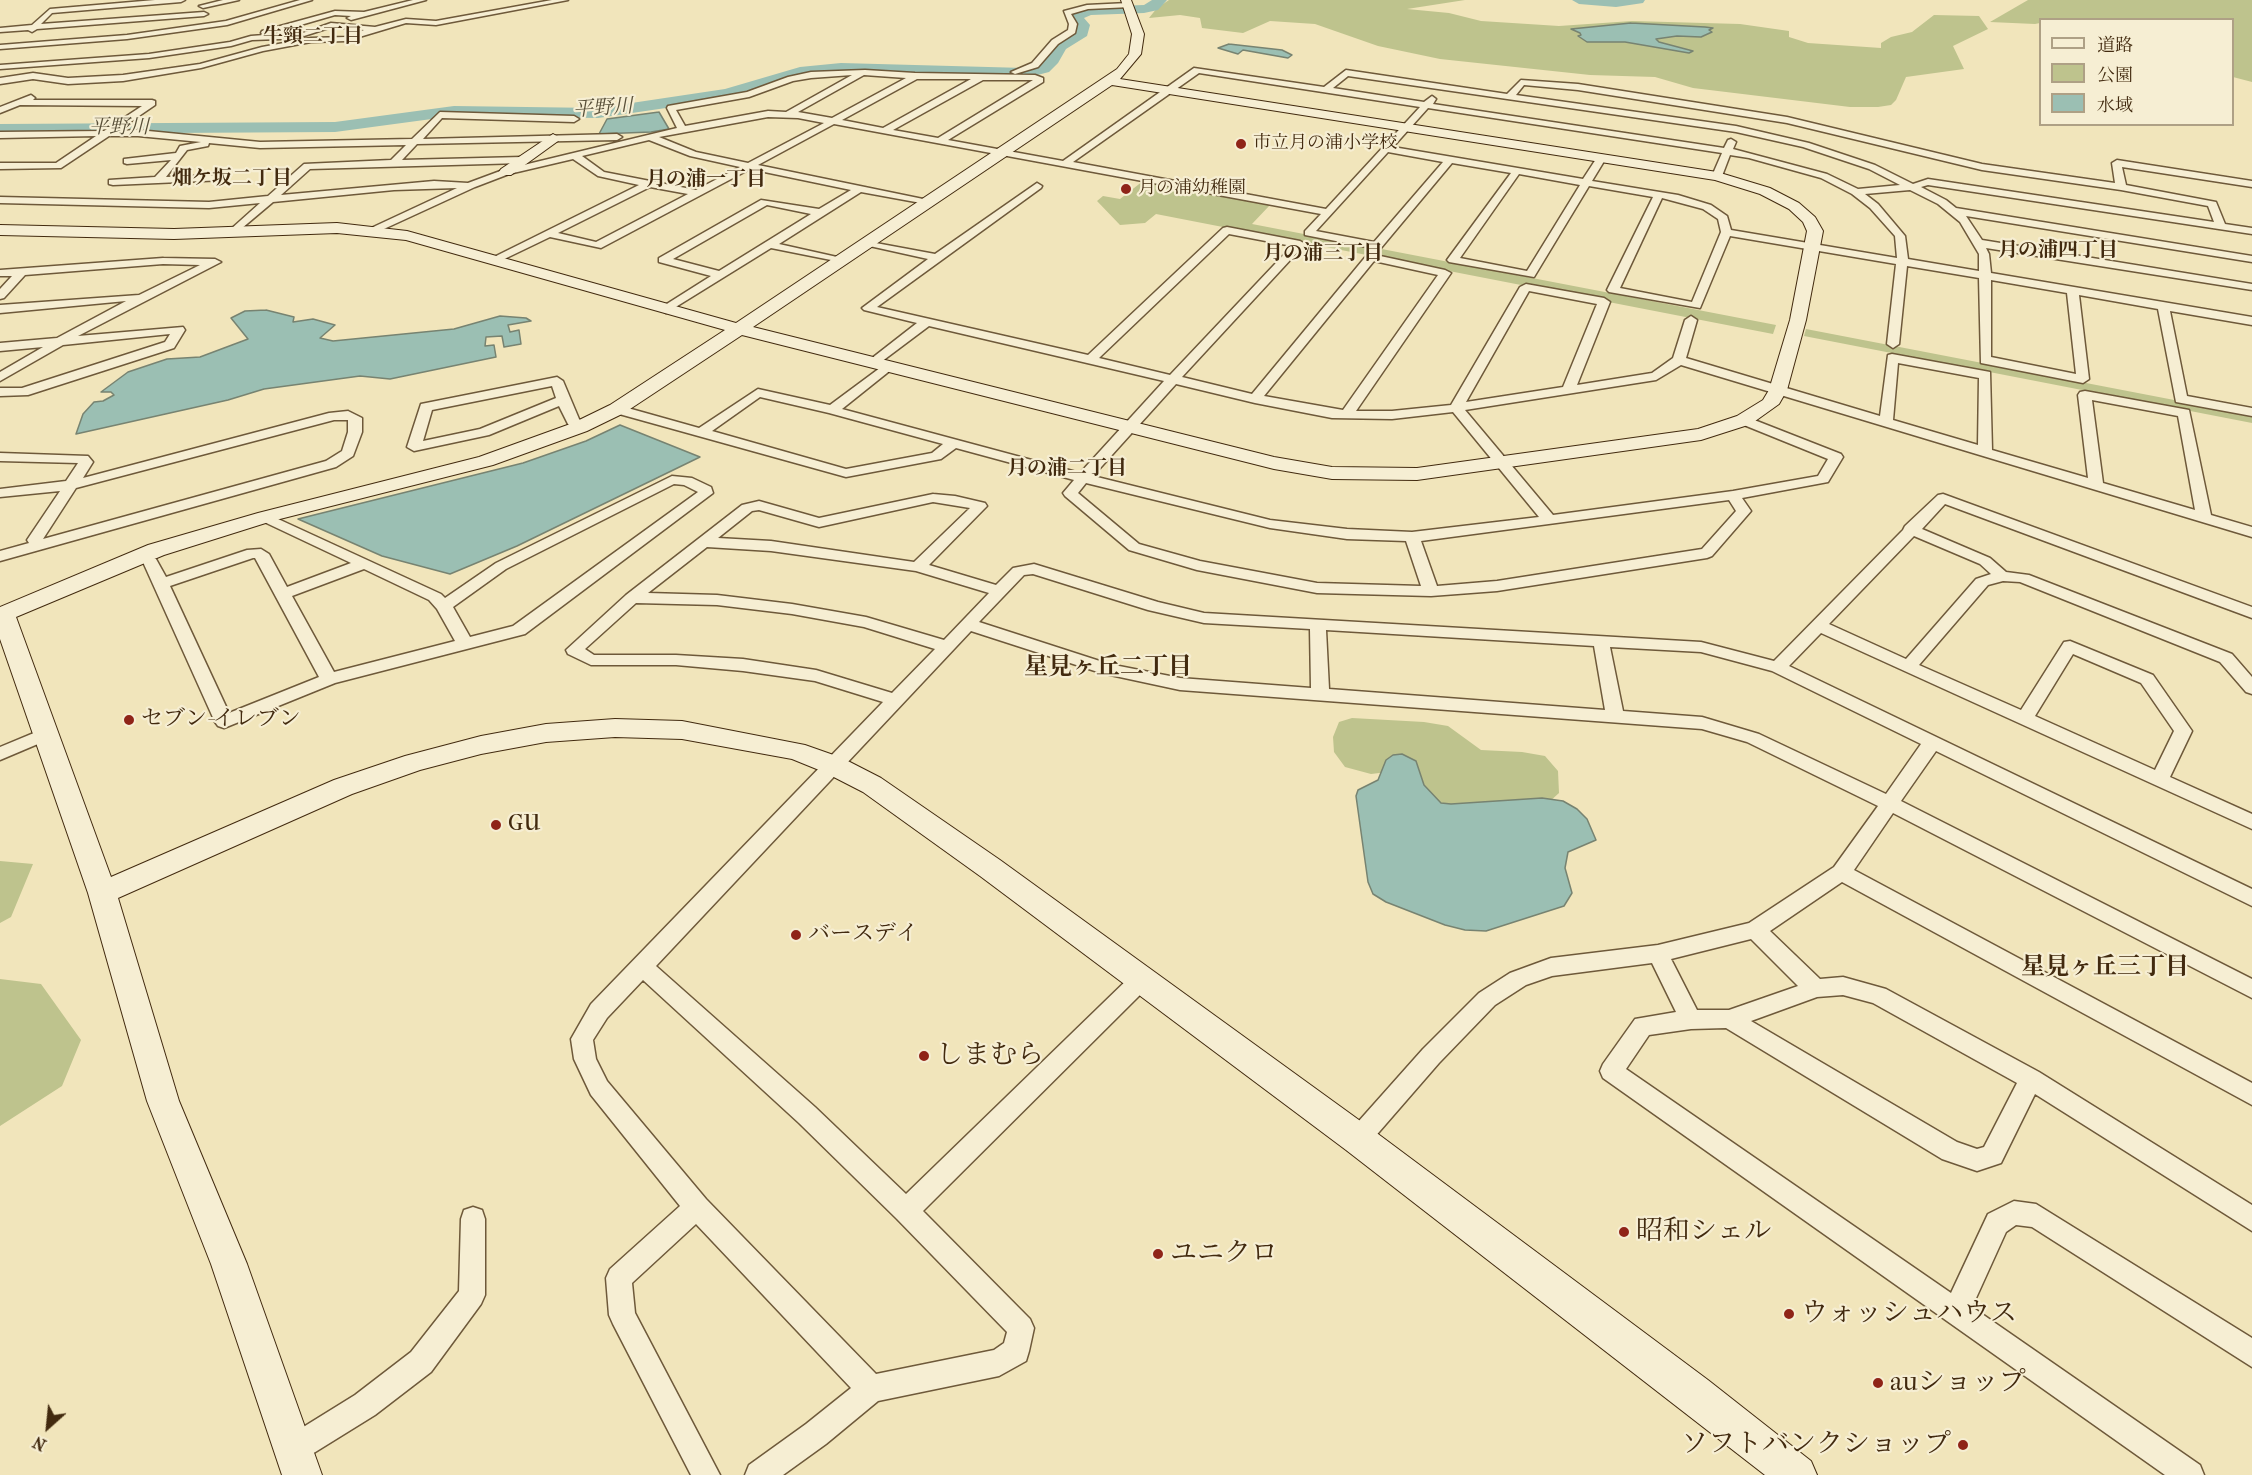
<!DOCTYPE html>
<meta charset="utf-8">
<style>
body{margin:0}
#map{position:relative;width:2252px;height:1475px;overflow:hidden;background:#f1e5bb;font-family:"IM FELL French Canon","Noto Serif JP",serif}
canvas{display:block}
.legend{position:absolute;left:2039px;top:18px;width:195px;height:108px;box-sizing:border-box;background:#f6eed3;border:2px solid #aea085;margin:0;padding:8px 10px;list-style:none;font-size:18px;color:#422a0f}
.legend li{display:flex;align-items:center;gap:12px;height:30px}
.legend b{width:30px;border:2px solid #aea085}
.north{position:absolute;left:18px;top:1397px;width:60px;height:60px;-webkit-text-stroke:4px #f6eed3;paint-order:stroke;rotate:207deg;font-size:16px;font-weight:700;line-height:24px;text-align:center;color:#422a0f}
.north::after{content:'';display:block;margin:auto;width:21px;height:27px;background:#422a0f;clip-path:polygon(50% 0,100% 100%,50% 72%,0 100%)}
</style>
<div id="map">
<canvas width="2252" height="1475"></canvas>
<ul class="legend">
<li><b style="height:8px;background:#f6eed3"></b>道路</li>
<li><b style="height:16px;background:#bec38d"></b>公園</li>
<li><b style="height:16px;background:#9bbfb3"></b>水域</li>
</ul>
<div class="north">N</div>
</div>
<script>
const context = document.querySelector('canvas').getContext('2d');
context.lineJoin = 'round';
function paint(path, color) {
  context.fillStyle = color;
  context.fill(path, 'evenodd');
}
function toPath(rows) {
  const path = new Path2D();
  for (const r of rows) {
    path.moveTo(r[0], r[1]);
    for (let i = 2; i < r.length; i += 2) path.lineTo(r[i], r[i + 1]);
  }
  return path;
}
function stroke(path, color, width, dash) {
  context.strokeStyle = color;
  context.lineWidth = width;
  context.lineCap = dash ? 'butt' : 'round';
  context.setLineDash(dash || []);
  context.stroke(path);
}
function label(font, color, halo, rows, align = 'center') {
  context.font = font + ' "IM FELL French Canon","Noto Serif JP",serif';
  context.lineWidth = 4.5;
  context.setLineDash([]);
  context.textBaseline = 'middle';
  context.strokeStyle = halo;
  context.fillStyle = color;
  for (const [text, x, y, turn = 0] of rows) {
    context.save();
    context.translate(x, y);
    context.rotate((+turn || 0) * Math.PI / 180);
    context.textAlign = isNaN(turn) ? turn : align;
    if (halo) context.strokeText(text, 0, 0);
    context.fillText(text, 0, 0);
    context.restore();
  }
}
paint(toPath([
 [1169,0,1465,0,1407,9,1449,13,1481,21,1559,26,1632,21,1740,24,1789,31,1789,37,1808,43,1881,48,1881,43,1891,37,1912,32,1934,15,1979,16,1988,29,1953,46,1964,69,1906,77,1896,100,1891,105,1878,107,1850,107,1693,88,1655,77,1590,75,1440,59,1378,46,1315,24,1270,21,1243,33,1202,28,1200,18,1180,15,1149,18,1157,8],
 [2028,0,2252,0,2252,82,2233,77,2232,20,2040,20,2040,23,2035,24,1990,22],
 [1143,181,1270,205,1252,224,1776,325,1773,334,1156,214,1145,223,1120,225,1097,201,1103,196,1120,199],
 [1806,329,2252,415,2252,423,1804,336],
 [1352,718,1424,722,1448,726,1481,750,1522,752,1545,756,1558,771,1559,793,1548,803,1473,810,1431,802,1404,770,1371,774,1345,767,1334,752,1333,737,1339,722],
 [0,861,33,864,11,917,0,923],
 [0,979,41,984,81,1040,62,1086,0,1126]
]), '#bec38d');
const water = toPath([
 [1631,23,1705,27,1713,28,1709,30,1712,32,1701,37,1677,36,1656,39,1659,42,1693,51,1689,53,1625,42,1587,42,1578,36,1581,35,1580,33,1571,29,1631,23],
 [1229,44,1282,50,1292,55,1288,58,1243,50,1238,54,1218,48,1229,44],
 [659,112,669,129,651,132,599,134,607,119,659,112],
 [266,310,294,317,293,322,313,319,335,325,320,338,333,341,454,329,500,316,526,318,531,321,508,325,510,332,519,330,521,344,504,347,502,336,486,337,485,346,494,345,496,357,390,379,360,376,264,389,228,400,76,434,83,414,94,402,103,401,114,395,111,392,101,392,128,372,167,359,200,357,248,339,231,318,245,311,266,310],
 [620,425,700,457,517,546,450,574,382,556,298,519,523,463,586,441,620,425],
 [1402,754,1416,761,1424,785,1441,803,1451,804,1542,798,1563,801,1577,809,1587,819,1596,840,1568,852,1565,868,1572,893,1564,906,1486,931,1465,930,1445,925,1386,902,1373,894,1368,882,1356,796,1358,790,1378,780,1386,760,1393,755,1402,754]
]);
paint(water, '#9bbfb3');
stroke(water, '#778371', 1.5);
paint(toPath([
 [1152,0,1167,0,1158,10,1144,13,1091,15,1084,18,1090,25,1087,36,1066,49,1058,63,1049,72,1026,78,841,73,802,77,727,99,598,118,454,116,335,132,0,134,0,124,335,122,454,106,598,108,725,89,800,67,841,63,1025,68,1037,64,1045,57,1054,43,1074,31,1074,26,1068,19,1074,12,1088,7,1144,5,1152,0],
 [1572,0,1645,0,1643,3,1616,7,1579,4,1572,0]
]), '#9bbfb3');
const street = toPath([
 [155,0,185,0,181,2,52,13,41,24,204,12,208,14,204,16,37,29,32,32,28,30,0,32,0,28,32,25,50,9,155,0],
 [223,0,239,0,203,8,199,6,223,0],
 [300,0,312,0,227,25,127,39,0,49,0,45,127,35,226,21,300,0],
 [413,0,426,0,351,20,347,18,351,16,335,15,266,35,283,35,283,39,280,39,252,40,231,46,149,58,0,69,0,65,149,54,230,42,251,36,264,35,261,33,262,31,335,11,364,12,413,0],
 [552,0,568,0,436,25,406,23,346,41,311,42,263,51,201,68,123,81,68,84,33,79,0,84,0,78,33,73,68,78,123,75,200,64,262,47,311,38,345,37,364,30,332,27,304,36,300,34,331,23,375,27,406,19,436,21,552,0],
 [1128,3,1131,7,1088,9,1071,14,1077,24,1075,33,1058,44,1038,67,1015,74,1011,72,1032,63,1052,40,1068,30,1069,24,1064,11,1087,5,1128,3],
 [1194,68,1324,87,1346,70,1507,94,1521,80,1578,84,1787,117,1982,164,2115,183,2112,163,2117,160,2252,181,2252,187,2122,167,2126,185,2216,202,2225,224,2252,228,2252,234,1928,185,1921,187,1946,200,1956,208,2252,256,2252,262,1966,216,1982,240,2252,284,2252,290,1986,248,1989,254,1991,273,2252,317,2252,325,2170,311,2187,396,2252,408,2252,416,2176,402,2158,309,2079,295,2089,379,2083,383,1981,363,1979,278,1907,266,1899,344,1893,348,1887,344,1896,264,1730,236,1700,308,1609,292,1607,290,1653,197,1589,186,1534,277,1449,262,1447,260,1511,173,1452,163,1381,248,1377,249,1305,235,1305,231,1321,214,834,124,758,165,928,200,933,203,932,205,861,192,779,244,846,259,846,263,771,248,666,313,660,309,662,307,711,276,659,262,659,258,761,200,819,209,851,190,750,169,601,248,550,237,496,263,492,262,492,258,639,185,598,176,573,159,509,174,475,187,373,234,369,233,369,229,457,188,394,190,273,202,235,234,231,233,231,229,260,203,209,208,0,203,0,197,209,202,268,196,304,164,391,160,406,145,260,148,209,143,208,146,187,150,166,177,222,175,225,176,225,180,113,185,109,184,109,180,155,177,171,160,127,164,124,163,124,159,176,153,180,146,201,142,138,136,109,136,61,168,0,169,0,163,56,163,96,136,0,138,0,132,104,131,142,106,20,105,0,113,0,107,31,95,35,98,33,100,152,100,155,101,155,105,117,131,138,130,260,142,412,139,440,112,574,116,579,119,574,122,442,118,423,139,617,134,622,137,617,140,417,144,402,160,522,157,527,160,522,163,310,169,281,195,434,181,468,183,503,170,677,128,667,108,668,106,747,92,788,77,811,72,865,70,915,73,1035,75,1043,78,1043,82,948,140,1063,161,1194,68],
 [1199,73,1420,107,1326,209,1073,162,1199,73],
 [852,75,786,112,768,111,685,126,676,110,749,97,793,81,811,78,852,75],
 [864,75,906,78,832,118,798,112,864,75],
 [1348,76,1736,132,1803,147,1869,169,1900,185,1858,189,1827,174,1733,149,1736,142,1731,139,1728,140,1724,148,1433,104,1436,99,1432,96,1424,102,1333,88,1348,76],
 [917,79,971,79,883,128,842,120,917,79],
 [983,80,1033,80,938,138,893,130,983,80],
 [1524,85,1578,90,1787,123,1982,170,2121,190,2208,206,2214,222,1928,179,1913,184,1875,165,1809,143,1736,126,1516,95,1524,85],
 [1428,108,1722,153,1712,176,1717,179,1722,176,1730,155,1749,158,1821,178,1852,194,1870,208,1895,236,1897,258,1731,230,1727,216,1711,205,1678,195,1592,181,1606,158,1601,155,1598,156,1583,179,1393,147,1428,108],
 [768,117,798,118,824,123,748,163,696,152,659,137,768,117],
 [649,140,690,156,740,167,696,190,604,172,582,156,649,140],
 [1388,152,1443,162,1374,242,1316,231,1388,152],
 [1519,174,1580,185,1527,271,1460,258,1519,174],
 [650,187,688,194,596,242,558,233,650,187],
 [1910,190,1938,204,1960,222,1979,254,1979,271,1908,259,1905,236,1878,204,1865,194,1910,190],
 [1662,198,1703,209,1718,219,1721,232,1692,302,1620,288,1662,198],
 [767,205,811,214,719,271,673,259,767,205],
 [1991,280,2067,293,2076,374,1991,357,1991,280],
 [1037,183,1042,186,1041,188,877,307,1088,355,1223,228,1227,227,1300,241,1305,244,1182,377,1252,394,1367,255,1371,254,1445,270,1451,273,1356,411,1392,411,1451,405,1520,287,1526,284,1604,298,1610,302,1577,385,1652,373,1673,358,1685,320,1691,316,1697,320,1686,358,1880,416,1888,355,1892,354,1990,372,1992,450,2088,478,2078,395,2080,392,2085,391,2189,410,2211,515,2252,527,2252,537,1681,365,1656,380,1465,410,1553,515,1733,491,1818,476,1828,459,1739,423,1737,420,1739,417,1744,416,1841,454,1843,457,1828,482,1742,498,1751,511,1712,556,1707,558,1497,591,1431,596,1317,593,1197,570,1129,550,1065,496,1063,493,1074,480,956,448,941,459,846,477,612,412,610,409,617,405,699,428,758,389,830,405,888,362,892,363,894,366,892,369,842,409,1080,473,1164,381,929,326,877,365,873,366,867,362,917,323,864,310,862,308,928,259,865,245,865,241,935,254,1037,183],
 [1229,234,1292,246,1170,375,1099,358,1229,234],
 [1374,261,1438,275,1343,410,1264,396,1374,261],
 [1529,291,1597,304,1563,387,1466,402,1529,291],
 [1898,363,1979,378,1978,445,1893,420,1898,363],
 [1176,384,1255,403,1332,418,1392,419,1453,412,1539,517,1412,532,1347,529,1270,520,1093,476,1176,384],
 [760,397,829,413,943,444,932,453,846,469,712,431,760,397],
 [2092,400,2178,416,2195,510,2103,483,2092,400],
 [1086,483,1270,528,1347,539,1406,541,1421,586,1317,583,1200,561,1139,544,1078,493,1086,483],
 [1729,500,1736,511,1702,549,1497,581,1437,586,1421,541,1729,500],
 [163,258,215,259,221,262,78,336,183,327,185,330,174,348,28,395,0,396,0,388,22,388,165,342,170,334,63,345,0,381,0,372,43,347,0,351,0,343,57,338,126,301,0,313,0,305,139,295,200,265,163,264,25,275,4,298,0,299,0,289,12,276,0,276,0,270,163,258],
 [557,377,563,381,579,419,587,427,585,430,575,430,568,424,559,406,489,435,414,451,407,447,421,404,557,377],
 [552,386,556,398,480,429,423,441,432,410,552,386],
 [348,411,362,418,362,432,353,456,336,467,0,561,0,551,29,543,27,540,60,491,0,497,0,489,66,481,78,463,0,461,0,453,88,456,93,462,83,478,329,413,348,411],
 [334,420,348,420,348,432,342,451,326,461,43,539,76,488,334,420],
 [672,476,692,478,711,487,713,493,525,634,335,683,224,728,218,726,215,722,143,562,146,559,156,559,166,577,247,550,261,549,269,554,287,587,351,563,260,520,258,517,265,513,441,594,445,598,496,563,672,476],
 [674,484,684,485,698,492,513,626,470,637,453,607,506,569,674,484],
 [253,558,255,558,319,677,229,713,170,586,253,558],
 [364,569,429,600,437,609,455,641,334,672,292,596,364,569],
 [933,494,955,496,985,503,987,506,929,565,996,585,1013,568,1034,564,1158,602,1204,613,1701,642,1774,661,1903,530,1905,526,1938,495,1943,494,2252,607,2252,618,1945,504,1922,529,1990,558,2006,572,2029,575,2232,654,2252,677,2252,694,2246,692,2220,662,2020,582,2003,581,1988,585,1919,665,2021,710,2064,642,2070,641,2153,675,2192,731,2170,777,2252,814,2252,829,1821,633,1789,666,2252,889,2252,906,1936,751,1901,801,2252,979,2252,998,1893,813,1854,870,2252,1083,2252,1105,1842,882,1770,931,1820,979,1843,977,1886,989,2039,1072,2252,1205,2252,1231,2035,1094,2001,1163,1977,1171,1942,1159,1726,1028,1691,1029,1649,1035,1626,1069,1951,1293,1988,1214,2014,1201,2036,1204,2252,1338,2252,1367,2032,1227,2016,1225,2006,1232,1972,1307,2200,1465,2204,1475,2165,1475,1603,1078,1600,1071,1603,1064,1635,1019,1676,1012,1652,963,1552,976,1526,985,1495,1005,1439,1063,1366,1147,1358,1150,1350,1147,1346,1139,1350,1131,1423,1049,1479,993,1510,973,1551,958,1658,945,1749,923,1834,867,1878,806,1747,742,1702,729,1180,690,1101,673,971,631,656,966,815,1107,906,1194,1132,975,1140,972,1148,975,1151,981,1148,987,923,1211,1030,1319,1034,1328,1029,1351,1026,1361,999,1376,878,1401,826,1444,783,1475,745,1475,749,1465,806,1424,851,1388,696,1224,632,1283,635,1313,720,1475,691,1475,613,1324,609,1315,606,1278,610,1269,680,1206,591,1095,574,1059,571,1039,591,1004,883,702,815,681,743,671,676,665,591,665,568,654,566,650,626,595,742,505,759,501,819,518,933,494],
 [933,502,970,508,914,562,771,541,718,538,752,511,759,510,819,527,933,502],
 [1914,536,1980,564,1991,574,1976,579,1906,659,1829,624,1914,536],
 [707,547,771,551,916,571,989,593,944,640,866,617,792,604,717,595,648,593,707,547],
 [1033,574,1148,610,1204,623,1310,629,1311,688,1180,678,1109,664,979,622,1024,575,1033,574],
 [636,603,717,605,792,614,864,627,935,649,892,693,816,670,743,659,676,655,594,655,585,649,636,603],
 [1326,630,1594,646,1605,710,1329,689,1326,630],
 [1610,647,1701,652,1772,671,1921,744,1886,794,1759,734,1702,717,1623,711,1610,647],
 [2073,654,2141,683,2174,731,2155,770,2035,716,2073,654],
 [1751,939,1798,986,1729,1010,1697,1010,1671,959,1751,939],
 [643,980,799,1123,897,1219,1007,1332,1004,1343,994,1350,876,1374,706,1199,607,1081,596,1059,593,1040,607,1018,643,980],
 [1843,995,1873,1003,2017,1083,1984,1147,1977,1149,1957,1142,1751,1021,1817,997,1843,995],
 [46,728,52,730,55,734,52,738,0,760,0,747,46,728],
 [473,1207,482,1210,485,1219,485,1295,481,1304,431,1372,375,1415,304,1459,294,1463,284,1459,280,1449,284,1439,355,1395,411,1352,459,1291,461,1219,464,1210,473,1207]
]);
const secondary = toPath([
 [1121,0,1131,0,1144,34,1141,54,1120,79,1717,172,1770,188,1799,203,1815,217,1823,231,1806,320,1787,390,1779,404,1751,424,1701,440,1417,480,1332,479,1274,469,742,335,624,413,587,431,493,465,272,521,164,555,16,617,111,877,334,780,405,756,481,736,546,724,615,719,682,721,805,745,842,758,881,778,1000,860,1370,1128,1708,1380,1811,1461,1817,1475,1765,1475,1346,1150,980,876,863,792,824,772,792,759,682,739,615,737,546,742,481,754,420,770,352,794,118,898,179,1101,247,1264,322,1475,282,1475,211,1264,147,1101,88,893,0,639,0,607,148,545,258,513,479,457,573,423,610,405,725,330,406,240,337,233,174,239,0,235,0,225,174,229,337,223,407,231,736,323,1117,69,1129,54,1132,34,1121,0],
 [1112,85,1715,180,1760,194,1789,209,1803,222,1807,231,1790,320,1769,390,1763,400,1737,416,1698,429,1417,468,1332,467,1274,457,753,327,1112,85],
 [553,134,560,138,558,141,511,175,501,175,499,172,501,169,553,134]
]);
stroke(street, '#6e593a', 3);
stroke(secondary, '#422a0f', 2);
paint(street, '#f6eed3');
paint(secondary, '#f6eed3');
for (const [x, y, r, color] of [
 [1241,144,6,"#8f2418"],
 [1126,189,6,"#8f2418"],
 [129,720,6,"#8f2418"],
 [496,825,6,"#8f2418"],
 [796,935,6,"#8f2418"],
 [924,1056,6,"#8f2418"],
 [1624,1232,6,"#8f2418"],
 [1158,1254,6,"#8f2418"],
 [1789,1314,6,"#8f2418"],
 [1878,1383,6,"#8f2418"],
 [1963,1445,6,"#8f2418"]
]) {
  const dot = new Path2D();
  dot.arc(x, y, r, 0, 2 * Math.PI);
  context.fillStyle = color;
  context.fill(dot);
  stroke(dot, '#f6eed3', 2);
}
label('18px', '#422a0f', '#f6eed3', [
 ["市立月の浦小学校",1253,144],
 ["月の浦幼稚園",1138,189]
], 'left');
label('bold 20px', '#422a0f', '#f6eed3', [
 ["牛頸二丁目",313,37],
 ["畑ケ坂二丁目",232,179],
 ["月の浦一丁目",706,180],
 ["月の浦四丁目",2058,251],
 ["月の浦三丁目",1323,254],
 ["月の浦二丁目",1067,469]
]);
label('italic 20px', '#584f38', '#f6eed3', [
 ["平野川",603,109,-4],
 ["平野川",119,128]
]);
label('22px', '#422a0f', '#f6eed3', [
 ["セブン-イレブン",141,720],
 ["GU",508,825],
 ["バースデイ",808,935]
], 'left');
label('bold 24px', '#422a0f', '#f6eed3', [
 ["星見ヶ丘二丁目",1108,668],
 ["星見ヶ丘三丁目",2105,968]
]);
label('27px', '#422a0f', '#f6eed3', [
 ["しまむら",936,1056],
 ["昭和シェル",1636,1232],
 ["ユニクロ",1170,1254],
 ["ウォッシュハウス",1801,1314],
 ["auショップ",1890,1383],
 ["ソフトバンクショップ",1951,1445,"right"]
], 'left');
</script>
